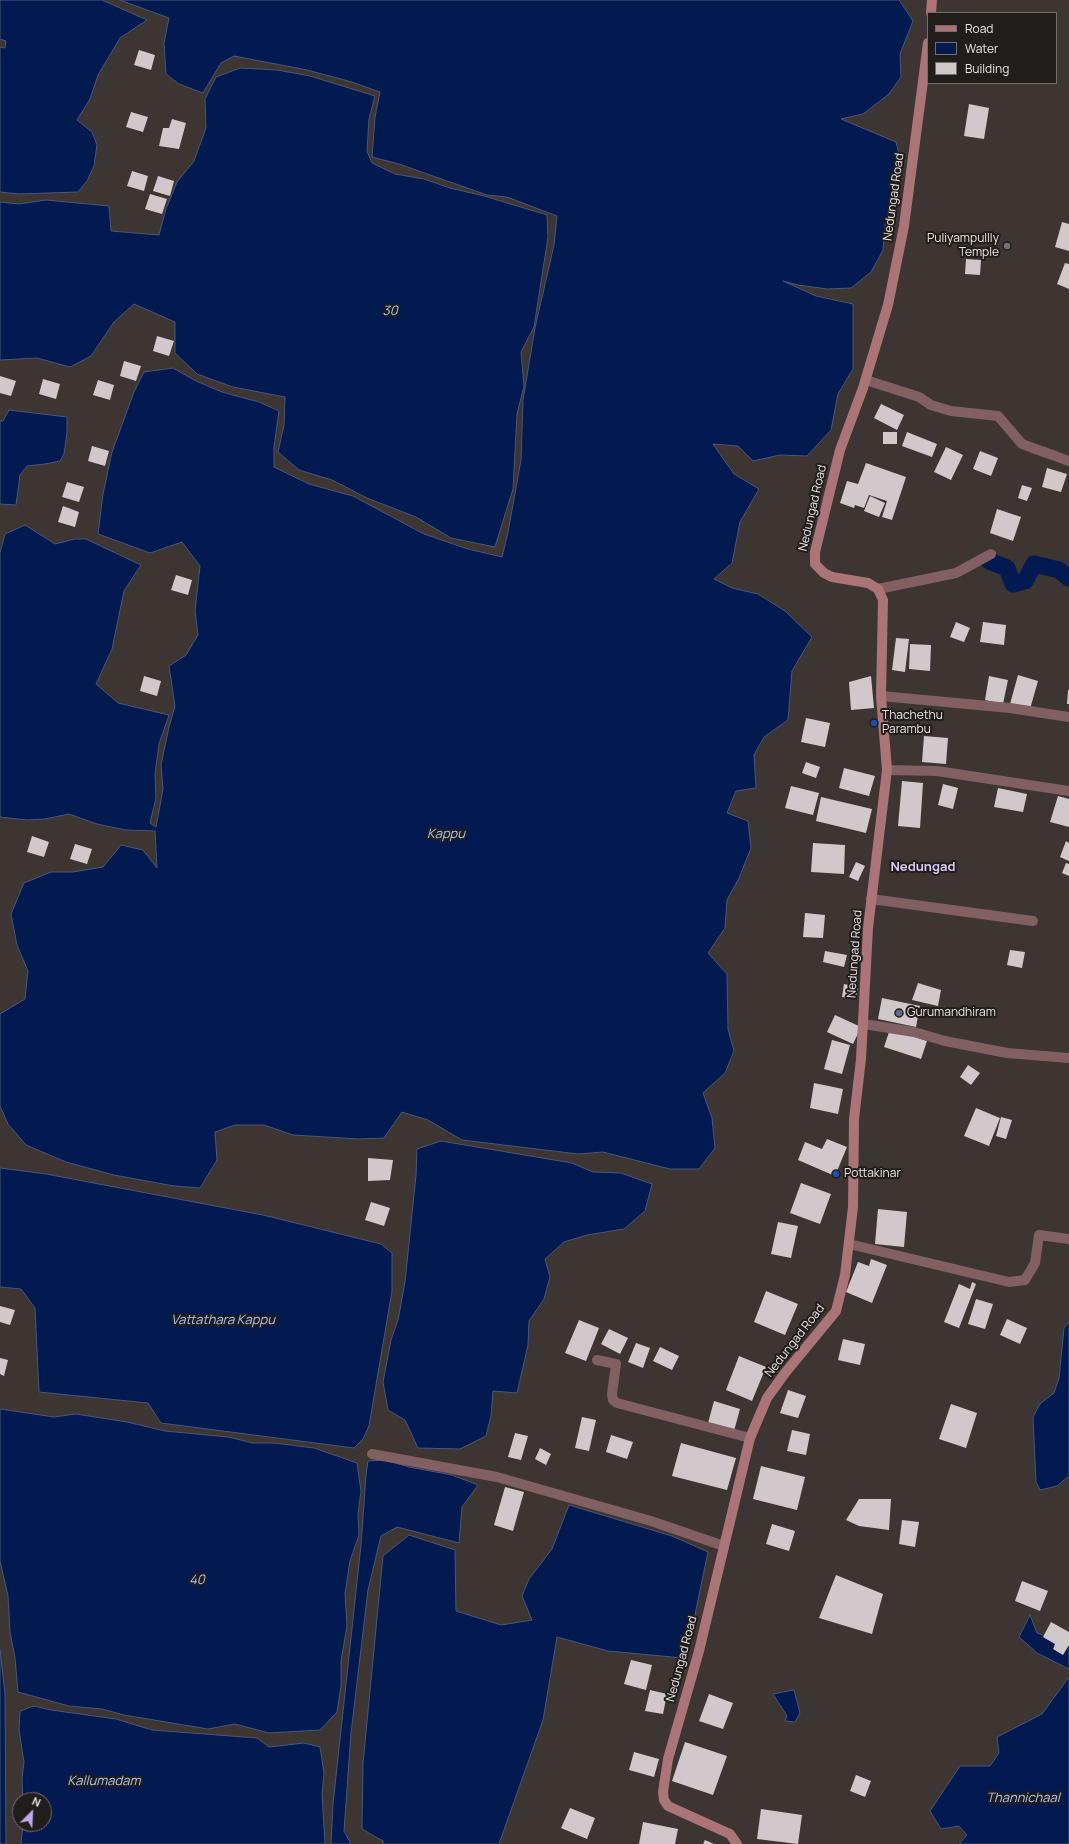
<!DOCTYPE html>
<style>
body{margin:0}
#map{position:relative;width:1069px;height:1844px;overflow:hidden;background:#3c3531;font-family:Manrope,sans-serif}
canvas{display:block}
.legend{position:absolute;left:927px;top:12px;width:130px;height:72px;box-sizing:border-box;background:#201d1b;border:1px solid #716d6b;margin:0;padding:5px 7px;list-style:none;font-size:12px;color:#eae5e3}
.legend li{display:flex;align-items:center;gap:8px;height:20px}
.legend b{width:20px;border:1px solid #716d6b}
.north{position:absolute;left:12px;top:1792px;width:40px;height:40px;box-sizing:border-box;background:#201d1b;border:1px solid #716d6b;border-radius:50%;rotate:24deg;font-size:11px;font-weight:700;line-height:16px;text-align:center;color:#eae5e3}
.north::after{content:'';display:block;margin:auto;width:14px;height:18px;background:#bea9f4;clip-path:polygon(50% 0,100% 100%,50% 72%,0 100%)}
</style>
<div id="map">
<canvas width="1069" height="1844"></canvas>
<ul class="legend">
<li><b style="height:5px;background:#ab7476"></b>Road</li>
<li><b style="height:11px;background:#021a4f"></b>Water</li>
<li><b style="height:11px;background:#d1c8cc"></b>Building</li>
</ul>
<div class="north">N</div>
</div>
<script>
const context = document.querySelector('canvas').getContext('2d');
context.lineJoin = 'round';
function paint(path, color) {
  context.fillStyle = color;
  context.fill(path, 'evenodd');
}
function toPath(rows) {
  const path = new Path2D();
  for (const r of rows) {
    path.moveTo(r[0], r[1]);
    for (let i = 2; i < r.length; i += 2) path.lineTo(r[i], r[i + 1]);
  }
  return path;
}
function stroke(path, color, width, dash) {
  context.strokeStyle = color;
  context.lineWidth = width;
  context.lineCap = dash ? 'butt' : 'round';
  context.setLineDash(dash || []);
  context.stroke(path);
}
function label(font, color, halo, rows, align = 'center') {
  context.font = font + ' Manrope,sans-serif';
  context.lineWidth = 4;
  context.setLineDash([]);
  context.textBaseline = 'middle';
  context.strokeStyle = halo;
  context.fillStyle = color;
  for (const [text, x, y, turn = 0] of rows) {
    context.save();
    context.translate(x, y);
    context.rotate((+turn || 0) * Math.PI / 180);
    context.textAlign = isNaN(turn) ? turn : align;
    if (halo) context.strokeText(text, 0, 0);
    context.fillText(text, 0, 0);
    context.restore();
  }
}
const water = toPath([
 [0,0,102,0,147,20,120,38,98,75,90,99,77,120,92,132,97,145,94,166,87,181,78,192,19,194,0,192,0,47,5,48,6,41,0,39,0,0],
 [120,0,899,0,913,21,900,54,901,77,889,94,863,114,841,119,896,142,901,162,885,225,883,250,871,272,851,288,827,289,798,285,783,281,816,296,853,304,853,369,838,394,831,430,807,456,780,455,753,461,738,446,713,444,734,474,759,489,740,522,732,563,714,579,732,588,758,594,785,611,812,637,792,671,788,720,764,737,754,755,756,788,736,791,727,813,748,821,751,848,739,878,727,900,725,928,708,953,727,974,728,1029,734,1051,725,1073,703,1093,712,1118,715,1148,699,1169,670,1169,603,1152,578,1154,462,1140,428,1120,402,1112,384,1138,359,1139,293,1135,264,1125,235,1125,215,1132,217,1160,200,1188,174,1186,114,1175,66,1162,26,1145,8,1124,0,1106,0,1014,25,999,28,971,17,945,11,914,24,883,51,872,73,872,103,867,121,845,143,850,157,868,155,831,126,830,97,824,69,814,45,819,27,820,0,817,0,553,5,534,25,525,55,544,75,539,86,539,141,565,124,591,112,649,96,684,118,703,169,715,159,744,155,774,156,798,150,823,156,827,163,789,161,765,169,727,175,706,169,666,186,655,198,635,195,611,200,566,182,542,150,553,98,534,103,494,112,452,134,392,144,372,173,368,196,381,222,392,259,402,279,411,274,447,274,467,309,484,353,496,424,534,468,549,502,557,508,532,521,460,523,400,535,328,554,245,557,216,507,197,487,195,399,164,372,157,375,117,380,92,352,82,307,70,234,56,221,63,203,93,179,84,166,74,164,43,169,18,120,0],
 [240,68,277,70,310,76,375,96,369,119,367,151,372,163,395,174,424,179,450,188,484,196,547,215,548,237,534,327,521,352,524,386,517,414,513,489,495,547,451,538,416,517,367,498,332,480,299,470,278,452,284,425,285,397,233,387,197,374,175,353,175,322,134,304,114,322,91,356,70,367,37,358,0,360,0,202,19,204,46,200,109,206,111,231,159,235,166,209,177,182,194,161,206,128,205,99,216,77,240,68],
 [9,410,67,417,67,432,64,454,60,461,45,464,27,466,20,475,16,505,0,504,0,421,3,421,9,410],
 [441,1141,572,1163,593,1172,621,1173,652,1184,645,1211,624,1229,587,1235,564,1242,545,1259,550,1277,544,1299,529,1321,528,1345,517,1393,493,1391,491,1416,486,1436,460,1449,418,1448,405,1420,388,1410,383,1382,391,1340,398,1320,405,1282,416,1175,417,1149,441,1141],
 [0,1168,46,1174,263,1215,381,1244,392,1253,392,1291,369,1426,363,1439,354,1448,161,1423,148,1403,39,1392,35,1308,21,1289,0,1287,0,1168],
 [1069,1322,1069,1476,1057,1486,1040,1490,1036,1482,1033,1417,1040,1404,1054,1393,1059,1378,1064,1328,1069,1322],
 [0,1409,54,1417,76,1414,127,1422,165,1431,228,1437,253,1443,274,1443,314,1448,357,1463,361,1491,358,1514,359,1535,350,1561,345,1594,347,1626,341,1661,341,1686,337,1712,320,1730,269,1733,235,1724,208,1729,124,1715,102,1709,69,1706,18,1692,15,1658,10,1632,8,1596,0,1561,0,1409],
 [385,1460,409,1467,452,1475,478,1485,462,1507,459,1543,397,1527,381,1536,368,1590,351,1733,344,1831,351,1844,331,1844,333,1804,361,1545,366,1475,368,1461,385,1460],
 [569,1505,672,1536,708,1552,691,1634,683,1658,608,1651,557,1637,543,1720,499,1844,383,1844,383,1841,362,1829,363,1763,383,1556,409,1535,455,1550,456,1611,501,1625,532,1620,522,1596,529,1579,552,1549,569,1505],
 [1030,1615,1037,1633,1069,1644,1069,1669,1037,1653,1019,1637,1030,1615],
 [0,1650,5,1694,6,1844,0,1844,0,1650],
 [1069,1677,1069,1844,959,1844,967,1835,959,1826,941,1829,930,1811,960,1766,990,1766,999,1753,997,1737,1042,1714,1069,1677],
 [794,1690,800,1713,795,1722,785,1721,787,1716,773,1694,794,1690],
 [34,1706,51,1710,116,1719,152,1730,257,1738,269,1747,304,1743,320,1747,324,1773,322,1794,325,1844,21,1844,23,1824,44,1824,44,1800,23,1800,22,1778,24,1762,19,1730,20,1711,34,1706]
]);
paint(water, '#021a4f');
stroke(water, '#48577b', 1);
stroke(toPath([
 [989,561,1007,568,1013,584,1025,581,1034,564,1059,570,1069,578]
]), '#021a4f', 17);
paint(toPath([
 [139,50,155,55,151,70,134,65],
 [969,104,989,108,984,139,964,136],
 [131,112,148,117,143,132,126,127],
 [172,119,186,123,179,149,159,146,163,128,169,128],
 [132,171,148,176,144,191,127,186],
 [158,176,174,181,170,196,153,191],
 [150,194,167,199,162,214,145,209],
 [1062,222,1069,224,1069,251,1055,247],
 [966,259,981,260,980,275,965,274],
 [1065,263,1069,264,1069,289,1057,284],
 [157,336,174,341,169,356,153,351],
 [124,361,141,366,136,381,120,376],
 [0,376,16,381,11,396,0,393],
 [43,379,60,384,56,399,39,394],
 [98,380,114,385,110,400,93,395],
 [881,404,904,415,897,430,874,418],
 [883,432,897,432,897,444,883,444],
 [907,432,937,444,932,457,902,446],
 [92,446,109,451,105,466,88,461],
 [946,447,963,455,951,480,934,472],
 [980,451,998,458,991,476,973,469],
 [866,463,906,477,892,520,882,517,887,501,869,495,864,508,855,505,854,508,840,503,847,481,858,484],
 [1047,468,1067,474,1061,492,1042,487],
 [67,482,84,487,79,502,62,497],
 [1022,485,1032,488,1027,501,1018,498],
 [870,496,885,503,879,517,864,511],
 [63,506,79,512,75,527,58,522],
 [997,509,1021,517,1013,541,990,533],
 [176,575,192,580,188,595,171,590],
 [956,622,970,628,964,642,950,637],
 [983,622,1006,625,1004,645,980,642],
 [896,638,909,639,905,672,892,670],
 [910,644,931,645,930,671,909,669],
 [1018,675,1038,681,1030,709,1010,704],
 [144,676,161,681,157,696,140,691],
 [871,676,874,708,851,710,849,682],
 [989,676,1008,680,1003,704,985,700],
 [1068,690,1069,690,1069,704,1067,704],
 [806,718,830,723,825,747,801,742],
 [924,736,948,738,946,764,922,762],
 [806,762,820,767,816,778,802,773],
 [844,768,875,776,869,796,839,788],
 [902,781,923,783,920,828,898,826],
 [943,784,958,788,953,809,938,805],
 [791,786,819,793,813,815,785,808],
 [998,788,1027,794,1023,812,994,807],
 [1058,796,1069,799,1069,827,1050,822],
 [821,797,872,809,866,833,816,821],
 [32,836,49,842,44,857,27,852],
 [1066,841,1069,843,1069,861,1060,857],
 [813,843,845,845,844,874,811,872],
 [75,844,92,849,87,864,70,859],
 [856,862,865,866,858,881,849,877],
 [1066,863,1069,864,1069,876,1062,873],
 [805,913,825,915,823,938,803,937],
 [1010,950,1025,952,1022,968,1007,965],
 [825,951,847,955,844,967,823,962],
 [918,983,941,990,938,1006,912,1000],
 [844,984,858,987,856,999,842,997],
 [882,998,920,1006,916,1027,878,1019],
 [835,1015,861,1027,853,1044,827,1032],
 [890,1029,927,1041,921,1059,884,1047],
 [832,1040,850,1045,842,1074,824,1069],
 [968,1065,980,1073,971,1085,960,1077],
 [814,1083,843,1089,838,1114,810,1108],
 [976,1108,1000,1118,989,1146,964,1136],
 [1001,1117,1012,1120,1006,1139,996,1136],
 [827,1139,847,1147,835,1176,798,1160,805,1142,822,1149],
 [368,1158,393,1160,390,1180,368,1181],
 [801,1183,831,1194,820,1224,790,1213],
 [371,1202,390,1208,384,1226,365,1220],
 [878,1209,907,1212,904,1247,875,1244],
 [778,1222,798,1226,791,1258,771,1254],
 [871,1259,887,1265,872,1303,846,1292,858,1262,869,1266],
 [972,1282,976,1284,959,1328,944,1322,959,1284,970,1289],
 [766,1291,798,1304,785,1335,754,1322],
 [976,1299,993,1304,985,1329,968,1324],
 [0,1306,15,1310,10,1325,0,1322],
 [1007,1319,1027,1328,1020,1344,1000,1335],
 [579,1320,599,1328,586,1361,565,1353],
 [609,1329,628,1338,620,1354,601,1344],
 [843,1339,865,1344,860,1365,838,1360],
 [636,1343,650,1348,643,1368,628,1362],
 [660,1347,679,1356,672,1370,653,1361],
 [739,1356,766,1367,752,1401,726,1390],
 [0,1358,8,1360,4,1376,0,1374],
 [788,1390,806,1396,798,1418,780,1413],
 [714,1401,740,1409,734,1431,708,1423],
 [951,1404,977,1413,966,1448,939,1439],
 [582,1417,596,1420,589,1451,575,1448],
 [792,1430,810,1434,806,1455,787,1451],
 [515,1433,528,1436,521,1460,508,1457],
 [611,1435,633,1442,627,1459,606,1452],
 [681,1443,736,1458,727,1490,672,1476],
 [540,1448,551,1454,546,1465,535,1459],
 [761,1466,805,1477,797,1510,753,1499],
 [505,1487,524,1492,513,1531,494,1525],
 [859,1499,891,1499,889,1530,859,1526,846,1520],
 [902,1520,919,1522,915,1547,899,1544],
 [772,1524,795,1531,789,1551,766,1544],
 [836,1575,883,1594,872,1634,819,1618],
 [1022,1581,1048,1591,1040,1611,1015,1601],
 [1051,1622,1069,1632,1069,1645,1063,1655,1053,1649,1055,1644,1043,1637],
 [631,1660,652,1665,646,1690,624,1684],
 [650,1690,667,1694,663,1714,645,1711],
 [709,1694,733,1703,723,1729,699,1721],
 [685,1742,727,1756,713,1795,672,1781],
 [634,1752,659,1759,654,1777,629,1770],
 [856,1775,871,1781,865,1797,850,1791],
 [570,1808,595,1818,587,1839,561,1828],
 [761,1809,802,1815,798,1844,757,1839],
 [643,1822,678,1829,675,1844,639,1844],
 [705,1840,714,1844,703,1844]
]), '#d1c8cc');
stroke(toPath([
 [866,380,919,397,931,405,951,411,998,416,1022,444,1069,461],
 [878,589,956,573,991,554],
 [881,696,1010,708,1069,717],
 [887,770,937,771,1069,791],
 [871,899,1033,921],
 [864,1024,914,1032,945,1041,1007,1053,1069,1058],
 [849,1244,1009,1282,1025,1280,1035,1263,1039,1235,1069,1239],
 [597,1360,616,1364,612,1394,613,1400,617,1403,750,1438],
 [372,1454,497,1477,651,1521,724,1546]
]), '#825f60', 10);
stroke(toPath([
 [931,13,932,0],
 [737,1844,730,1834,668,1806,664,1800,663,1792,668,1759,699,1651,750,1438,767,1398,785,1373,836,1311,845,1275,853,1207,854,1119,861,1059,868,928,887,770,881,696,883,600,878,589,868,583,832,577,824,573,815,564,815,552,840,450,863,388,888,305,904,226,928,43]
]), '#ab7476', 10);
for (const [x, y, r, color] of [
 [1007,246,4,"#6b7280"],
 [874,723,4,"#1a4fb4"],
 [899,1013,4,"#5c6f8a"],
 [836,1174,4,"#1a4fb4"]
]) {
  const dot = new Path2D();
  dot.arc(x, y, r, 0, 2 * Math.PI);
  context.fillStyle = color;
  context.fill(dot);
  stroke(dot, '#201d1b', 1.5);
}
label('12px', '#eae5e3', '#201d1b', [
 ["Nedungad Road",894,197,-82],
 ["Nedungad Road",813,508,-77],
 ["Nedungad Road",855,954,-86],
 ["Nedungad Road",795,1341,-52],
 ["Nedungad Road",682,1659,-75]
]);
label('12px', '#eae5e3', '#201d1b', [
 ["Puliyampullly",999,239,"right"],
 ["Temple",999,253,"right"],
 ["Thachethu",882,716],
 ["Parambu",882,730],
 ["Gurumandhiram",907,1013],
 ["Pottakinar",844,1174]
], 'left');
label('italic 13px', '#a6c4f7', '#201d1b', [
 ["30",390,311],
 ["Kappu",446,834],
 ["Vattathara Kappu",223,1320],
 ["40",197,1580],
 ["Kallumadam",104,1781],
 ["Thannichaal",1023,1798]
]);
label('bold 13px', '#d8cdf8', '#201d1b', [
 ["Nedungad",923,867]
]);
</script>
